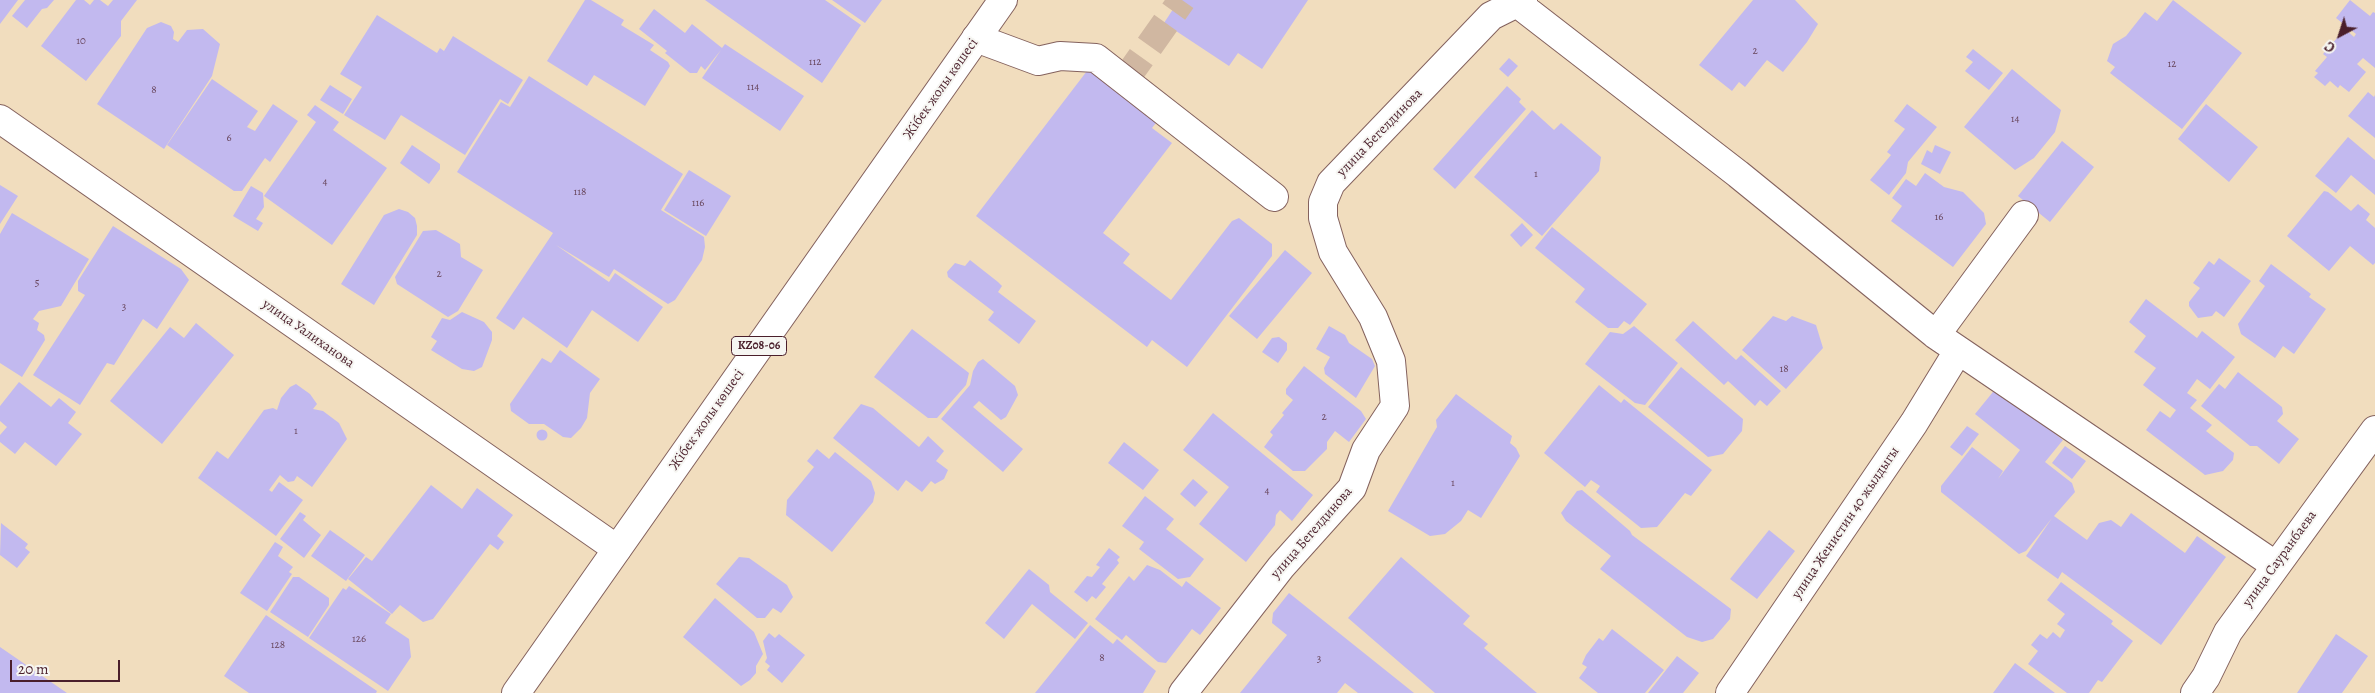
<!DOCTYPE html>
<meta charset="utf-8">
<style>
body{margin:0}
#map{position:relative;width:2375px;height:693px;overflow:hidden;background:#f1ddbe;font-family:Alegreya,serif}
canvas{display:block}
.north{position:absolute;left:2315px;top:10px;width:50px;height:50px;-webkit-text-stroke:4px #f6f6f2;paint-order:stroke;rotate:220deg;font-size:14px;font-weight:700;line-height:20px;text-align:center;color:#4a1f2b}
.north::after{content:'';display:block;margin:auto;width:18px;height:22px;background:#4a1f2b;clip-path:polygon(50% 0,100% 100%,50% 72%,0 100%)}
.scale{position:absolute;left:10px;top:660px;width:110px;height:22px;box-sizing:border-box;border:2px solid #4a1f2b;border-top:0;padding-left:6px;font-size:15px;line-height:18px;white-space:nowrap;color:#4a1f2b;-webkit-text-stroke:4px #f6f6f2;paint-order:stroke}
</style>
<div id="map">
<canvas width="2375" height="693"></canvas>
<div class="north">С</div>
<div class="scale">20 m</div>
</div>
<script>
const context = document.querySelector('canvas').getContext('2d');
context.lineJoin = 'round';
function paint(path, color) {
  context.fillStyle = color;
  context.fill(path, 'evenodd');
}
function toPath(rows) {
  const path = new Path2D();
  for (const r of rows) {
    if (r.length === 3) {
      path.moveTo(r[0] + r[2], r[1]);
      path.arc(r[0], r[1], r[2], 0, 2 * Math.PI);
      continue;
    }
    path.moveTo(r[0], r[1]);
    for (let i = 2; i < r.length; i += 2) path.lineTo(r[i], r[i + 1]);
  }
  return path;
}
function stroke(path, color, width, dash) {
  context.strokeStyle = color;
  context.lineWidth = width;
  context.lineCap = dash ? 'butt' : 'round';
  context.setLineDash(dash || []);
  context.stroke(path);
}
function label(font, color, halo, rows, align = 'center') {
  context.font = font + ' Alegreya,serif';
  context.lineWidth = 4;
  context.setLineDash([]);
  context.textBaseline = 'middle';
  context.strokeStyle = halo;
  context.fillStyle = color;
  for (const [text, x, y, turn = 0] of rows) {
    context.save();
    context.translate(x, y);
    context.rotate((+turn || 0) * Math.PI / 180);
    context.textAlign = isNaN(turn) ? turn : align;
    if (halo) context.strokeText(text, 0, 0);
    context.fillText(text, 0, 0);
    context.restore();
  }
}
paint(toPath([
 [0,0,18,0,0,24],
 [25,0,54,0,47,8,42,9,27,28,12,16],
 [76,0,84,0,90,5,94,0,100,0,108,6,113,0,137,0,121,21,121,36,86,81,41,46],
 [585,0,591,0,624,20,621,25,654,45,650,50,668,62,670,66,645,106,594,75,587,86,547,61],
 [705,0,825,0,861,25,822,83],
 [832,0,882,0,865,23],
 [1179,0,1308,0,1262,69,1238,53,1229,66,1164,23],
 [1753,0,1795,0,1818,24,1807,42,1783,72,1767,60,1745,87,1739,82,1732,91,1699,65],
 [2173,0,2242,53,2182,129,2110,73,2115,67,2107,61,2113,44,2126,36,2145,12,2157,21],
 [2350,0,2370,16,2373,12,2375,13,2375,68,2363,58,2357,64,2366,72,2349,92,2340,85,2338,88,2330,81,2325,86,2314,77,2318,73,2315,71,2327,57,2323,54,2345,29,2354,37,2356,34,2336,18],
 [654,9,685,33,692,24,722,48,725,44,804,96,780,131,702,78,721,50,705,70,701,66,697,73,690,73,665,53,667,51,639,29],
 [377,15,437,53,440,48,444,51,453,36,523,80,508,104,500,99,465,155,401,115,385,140,344,115,362,87,340,74],
 [161,22,171,26,174,32,173,39,178,42,187,30,203,29,220,44,212,76,164,149,97,104,147,28],
 [1973,49,2003,73,1989,90,1965,71,1973,62,1966,57],
 [1509,58,1518,66,1508,77,1499,69],
 [1090,67,1159,119,1152,128,1172,143,1103,233,1130,254,1123,263,1171,300,1232,221,1239,218,1272,244,1272,256,1187,367,1152,340,1147,347,976,216],
 [2012,69,2061,110,2055,132,2034,158,2015,170,1964,127],
 [529,76,683,174,661,210,704,237,705,247,702,260,675,300,668,304,614,269,609,277,556,245,609,282,615,273,663,307,638,342,592,310,567,348,523,317,514,330,496,318,553,233,457,172,501,102,510,107],
 [212,79,258,111,247,127,255,131,273,104,298,121,270,162,265,158,242,191,234,191,167,145],
 [330,85,352,99,343,114,320,100],
 [1507,86,1521,99,1519,102,1526,109,1455,189,1433,169],
 [2368,92,2374,97,2375,95,2375,138,2348,116],
 [1907,104,1937,127,1908,162,1906,173,1889,195,1870,180,1891,155,1887,152,1905,129,1894,121],
 [2206,104,2258,147,2229,182,2178,139],
 [315,105,339,122,333,130,387,168,332,245,264,196,316,122,307,115],
 [1532,110,1554,130,1561,123,1601,157,1599,171,1542,236,1474,177],
 [2348,137,2375,160,2375,195,2351,175,2336,193,2315,176],
 [2062,141,2094,167,2050,222,2018,196],
 [412,145,440,164,440,169,429,184,400,163],
 [1935,145,1951,152,1940,174,1921,164,1927,150,1932,153],
 [689,170,731,196,706,236,664,210],
 [1925,173,1944,187,1963,192,1984,213,1986,224,1953,267,1891,221,1902,206,1892,198,1906,179,1916,186],
 [0,185,18,196,0,224],
 [251,186,263,193,264,207,256,219,263,223,258,231,233,216],
 [2324,191,2328,192,2351,211,2358,204,2370,214,2366,220,2375,228,2375,263,2373,265,2350,246,2329,271,2287,236],
 [399,209,408,212,415,218,417,226,417,235,374,305,341,284,384,215],
 [12,213,89,259,61,306,39,311,33,319,39,323,37,330,44,335,45,340,22,377,0,363,0,234],
 [1522,223,1533,235,1521,247,1510,235],
 [113,226,181,269,189,280,157,329,143,319,114,365,107,363,80,405,33,375,85,295,78,291,78,281],
 [1552,227,1647,304,1630,325,1624,321,1618,328,1608,328,1575,302,1585,289,1535,248],
 [436,230,460,244,461,257,483,270,458,311,448,317,397,284,395,277,423,231],
 [1285,250,1312,273,1257,339,1229,316],
 [2219,258,2251,281,2224,317,2216,311,2212,316,2198,318,2189,306,2189,302,2200,288,2193,283,2209,261,2214,265],
 [970,260,998,282,1002,286,998,292,1036,321,1019,344,988,320,994,312,948,277,947,272,955,263,965,266],
 [2271,264,2311,294,2309,297,2326,309,2294,354,2283,346,2275,358,2241,334,2238,324,2265,286,2259,281],
 [2146,299,2197,338,2202,331,2235,357,2210,389,2197,379,2187,393,2197,400,2190,408,2212,425,2206,431,2234,453,2233,460,2223,471,2205,475,2146,430,2160,411,2170,418,2176,410,2143,385,2156,368,2134,352,2146,336,2129,322],
 [462,312,484,322,492,332,492,340,482,367,474,371,462,369,431,350,437,341,431,337,442,318,450,320],
 [1773,316,1786,321,1792,316,1816,325,1823,348,1786,389,1742,350],
 [1693,321,1736,360,1741,355,1781,391,1767,406,1760,400,1755,406,1728,381,1724,385,1675,340],
 [196,323,234,355,162,444,110,401,170,327,184,338],
 [1329,326,1345,335,1349,343,1372,359,1375,366,1356,398,1325,374,1324,368,1330,357,1316,349],
 [1634,326,1678,363,1645,405,1635,403,1585,364,1610,332,1623,334],
 [912,329,969,373,966,385,937,418,928,418,874,377],
 [1279,337,1287,343,1287,350,1278,363,1262,352,1272,338],
 [560,350,600,379,590,393,587,418,581,428,571,438,563,437,544,424,529,424,511,411,510,404,542,358,551,363],
 [983,359,1015,386,1018,395,1006,417,1001,420,979,401,973,407,1023,449,1003,472,941,419,970,385,973,371,978,362],
 [1304,366,1361,411,1366,419,1349,442,1335,431,1327,442,1327,449,1305,471,1293,471,1264,447,1273,435,1270,432,1284,415,1282,413,1293,400,1286,394,1286,389],
 [1681,367,1743,419,1742,431,1723,454,1708,457,1648,407],
 [2238,372,2282,407,2283,414,2277,421,2299,439,2279,464,2257,446,2250,446,2201,406,2219,384,2225,389],
 [19,382,51,407,59,398,76,412,68,423,82,434,56,466,25,442,15,454,0,442,0,435,7,427,0,421,0,406],
 [296,384,310,394,317,404,313,409,323,411,339,423,347,439,312,487,297,476,294,481,288,482,280,475,269,490,272,492,279,482,303,500,276,536,198,478,217,451,228,459,264,410,273,408,277,410,281,398,290,387],
 [1599,385,1621,403,1624,399,1712,470,1691,496,1685,493,1657,527,1641,528,1596,492,1600,486,1591,480,1585,487,1544,453],
 [1997,387,2063,440,2045,462,2072,483,2075,492,2054,516,2087,540,2099,523,2111,520,2121,527,2131,513,2185,553,2197,536,2226,557,2161,645,2062,572,2058,579,2026,556,2052,518,2026,551,2019,554,1941,492,1941,486,1972,447,2003,471,1998,479,2020,450,1975,414],
 [1456,394,1512,436,1510,443,1516,448,1520,456,1481,518,1468,510,1461,521,1445,534,1430,536,1388,511,1437,427,1436,420],
 [861,404,873,408,919,447,928,436,944,451,936,461,948,470,944,479,935,484,931,481,922,492,906,480,898,491,833,438],
 [1213,413,1313,495,1292,521,1280,510,1276,515,1275,525,1246,562,1199,524,1229,487,1183,450],
 [1967,426,1979,434,1962,456,1950,447],
 [542,435,5.5],
 [1124,442,1159,470,1143,490,1108,463],
 [2065,446,2086,461,2072,479,2052,463],
 [817,449,829,459,835,452,871,481,875,493,873,502,832,552,786,515,787,500,814,467,807,461],
 [1193,479,1208,492,1195,507,1180,494],
 [431,485,462,509,477,488,513,515,497,536,504,542,498,550,490,544,433,619,423,622,400,605,392,614,348,579,366,557,372,561],
 [1582,490,1630,531,1632,535,1731,609,1730,619,1713,639,1702,642,1687,637,1600,569,1611,556,1566,521,1561,513,1577,491],
 [1145,496,1174,519,1166,529,1204,559,1190,577,1178,579,1139,549,1144,542,1122,526],
 [300,512,306,516,303,520,321,535,304,558,280,539],
 [1,523,28,544,25,548,30,552,17,568,0,555],
 [330,530,365,555,346,581,311,556],
 [1769,530,1795,551,1757,599,1730,579],
 [275,542,283,547,278,556,293,567,289,572,292,574,267,611,240,593],
 [1109,548,1120,557,1117,560,1119,563,1102,584,1106,587,1096,599,1092,596,1087,602,1074,592,1087,576,1092,577,1100,567,1096,565],
 [739,557,749,558,787,585,793,597,781,613,773,608,765,618,757,618,716,584],
 [1401,557,1470,616,1463,624,1488,644,1484,648,1537,693,1435,693,1348,618],
 [1147,565,1160,570,1182,587,1186,581,1221,608,1200,635,1192,629,1166,663,1158,662,1126,635,1122,640,1095,619,1129,576,1134,581],
 [1029,569,1049,585,1050,592,1088,623,1075,639,1032,604,1004,639,985,623],
 [293,577,299,577,329,598,329,605,308,637,270,612],
 [2061,582,2113,621,2111,624,2133,641,2102,682,2098,680,2089,693,2067,693,2028,664,2038,651,2031,645,2040,634,2047,639,2053,632,2060,638,2065,630,2057,624,2065,614,2047,600],
 [349,586,391,614,385,623,409,639,411,657,388,691,309,638,343,588,346,590],
 [1289,593,1414,693,1358,693,1345,683,1337,693,1240,693,1287,635,1272,623,1273,613],
 [715,598,754,632,763,654,756,666,756,673,750,680,741,686,683,637],
 [266,615,377,691,376,693,249,693,224,676],
 [1090,625,1113,644,1117,639,1156,671,1143,693,1035,693],
 [1612,629,1664,670,1645,693,1598,693,1579,678,1587,667,1582,664,1586,655,1599,638,1603,641],
 [769,633,775,638,779,634,805,655,782,683,767,670,770,666,765,662,767,658,763,641],
 [2336,634,2368,656,2342,693,2297,693],
 [0,647,67,693,0,693],
 [1677,656,1699,673,1683,693,1648,693],
 [2015,663,2055,693,1993,693]
]), '#c2b9ef');
stroke(toPath([
 [1125,80,1182,0]
]), '#d0b7a1', 28, [28, 14]);
const minor = toPath([
 [1513,0,1738,174,1936,335,2275,565],
 [976,38,1038,61,1060,56,1096,58,1274,197],
 [0,119,617,549],
 [1936,335,2024,215],
 [1183,693,1281,567,1352,488,1366,450,1395,406,1391,361,1373,317,1333,252,1323,218,1323,202,1331,183,1491,16,1523,0],
 [1730,693,1914,423,1958,351],
 [2195,693,2206,677,2228,632,2375,430]
]);
const highway = toPath([
 [516,693,1003,0]
]);
stroke(minor, '#84625e', 30);
stroke(highway, '#84625e', 30);
stroke(minor, '#fff', 28);
stroke(highway, '#fff', 28);
label('11px', '#68465c', null, [
 ["10",81,41],
 ["2",1755,51],
 ["112",815,62],
 ["12",2172,64],
 ["114",753,87],
 ["8",154,90],
 ["14",2015,119],
 ["6",229,138],
 ["1",1536,174],
 ["4",325,182],
 ["118",580,192],
 ["116",698,203],
 ["16",1939,217],
 ["2",439,274],
 ["5",37,283],
 ["3",124,307],
 ["18",1784,369],
 ["2",1324,417],
 ["1",296,431],
 ["1",1453,483],
 ["4",1267,491],
 ["126",359,639],
 ["128",278,645],
 ["8",1102,658],
 ["3",1319,659]
]);
for (const [x, y, w] of [
 [759,346,55]
]) {
  const box = new Path2D();
  box.roundRect(x - w / 2, y - 9.5, w, 19, 4);
  context.fillStyle = '#f6f6f2';
  context.fill(box);
  stroke(box, '#4a1f2b', 1);
}
label('bold 12px', '#4a1f2b', null, [
 ["KZ08-06",759,346]
]);
label('14px', '#4a1f2b', '#f6f6f2', [
 ["Жібек жолы көшесі",941,89,-55],
 ["улица Бегелдинова",1380,133,-46],
 ["улица Уалиханова",308,334,35],
 ["Жібек жолы көшесі",707,420,-55],
 ["улица Женистин 40 жылдыгы",1846,523,-56],
 ["улица Бегелдинова",1312,533,-49],
 ["улица Сауранбаева",2280,559,-54]
]);
</script>
